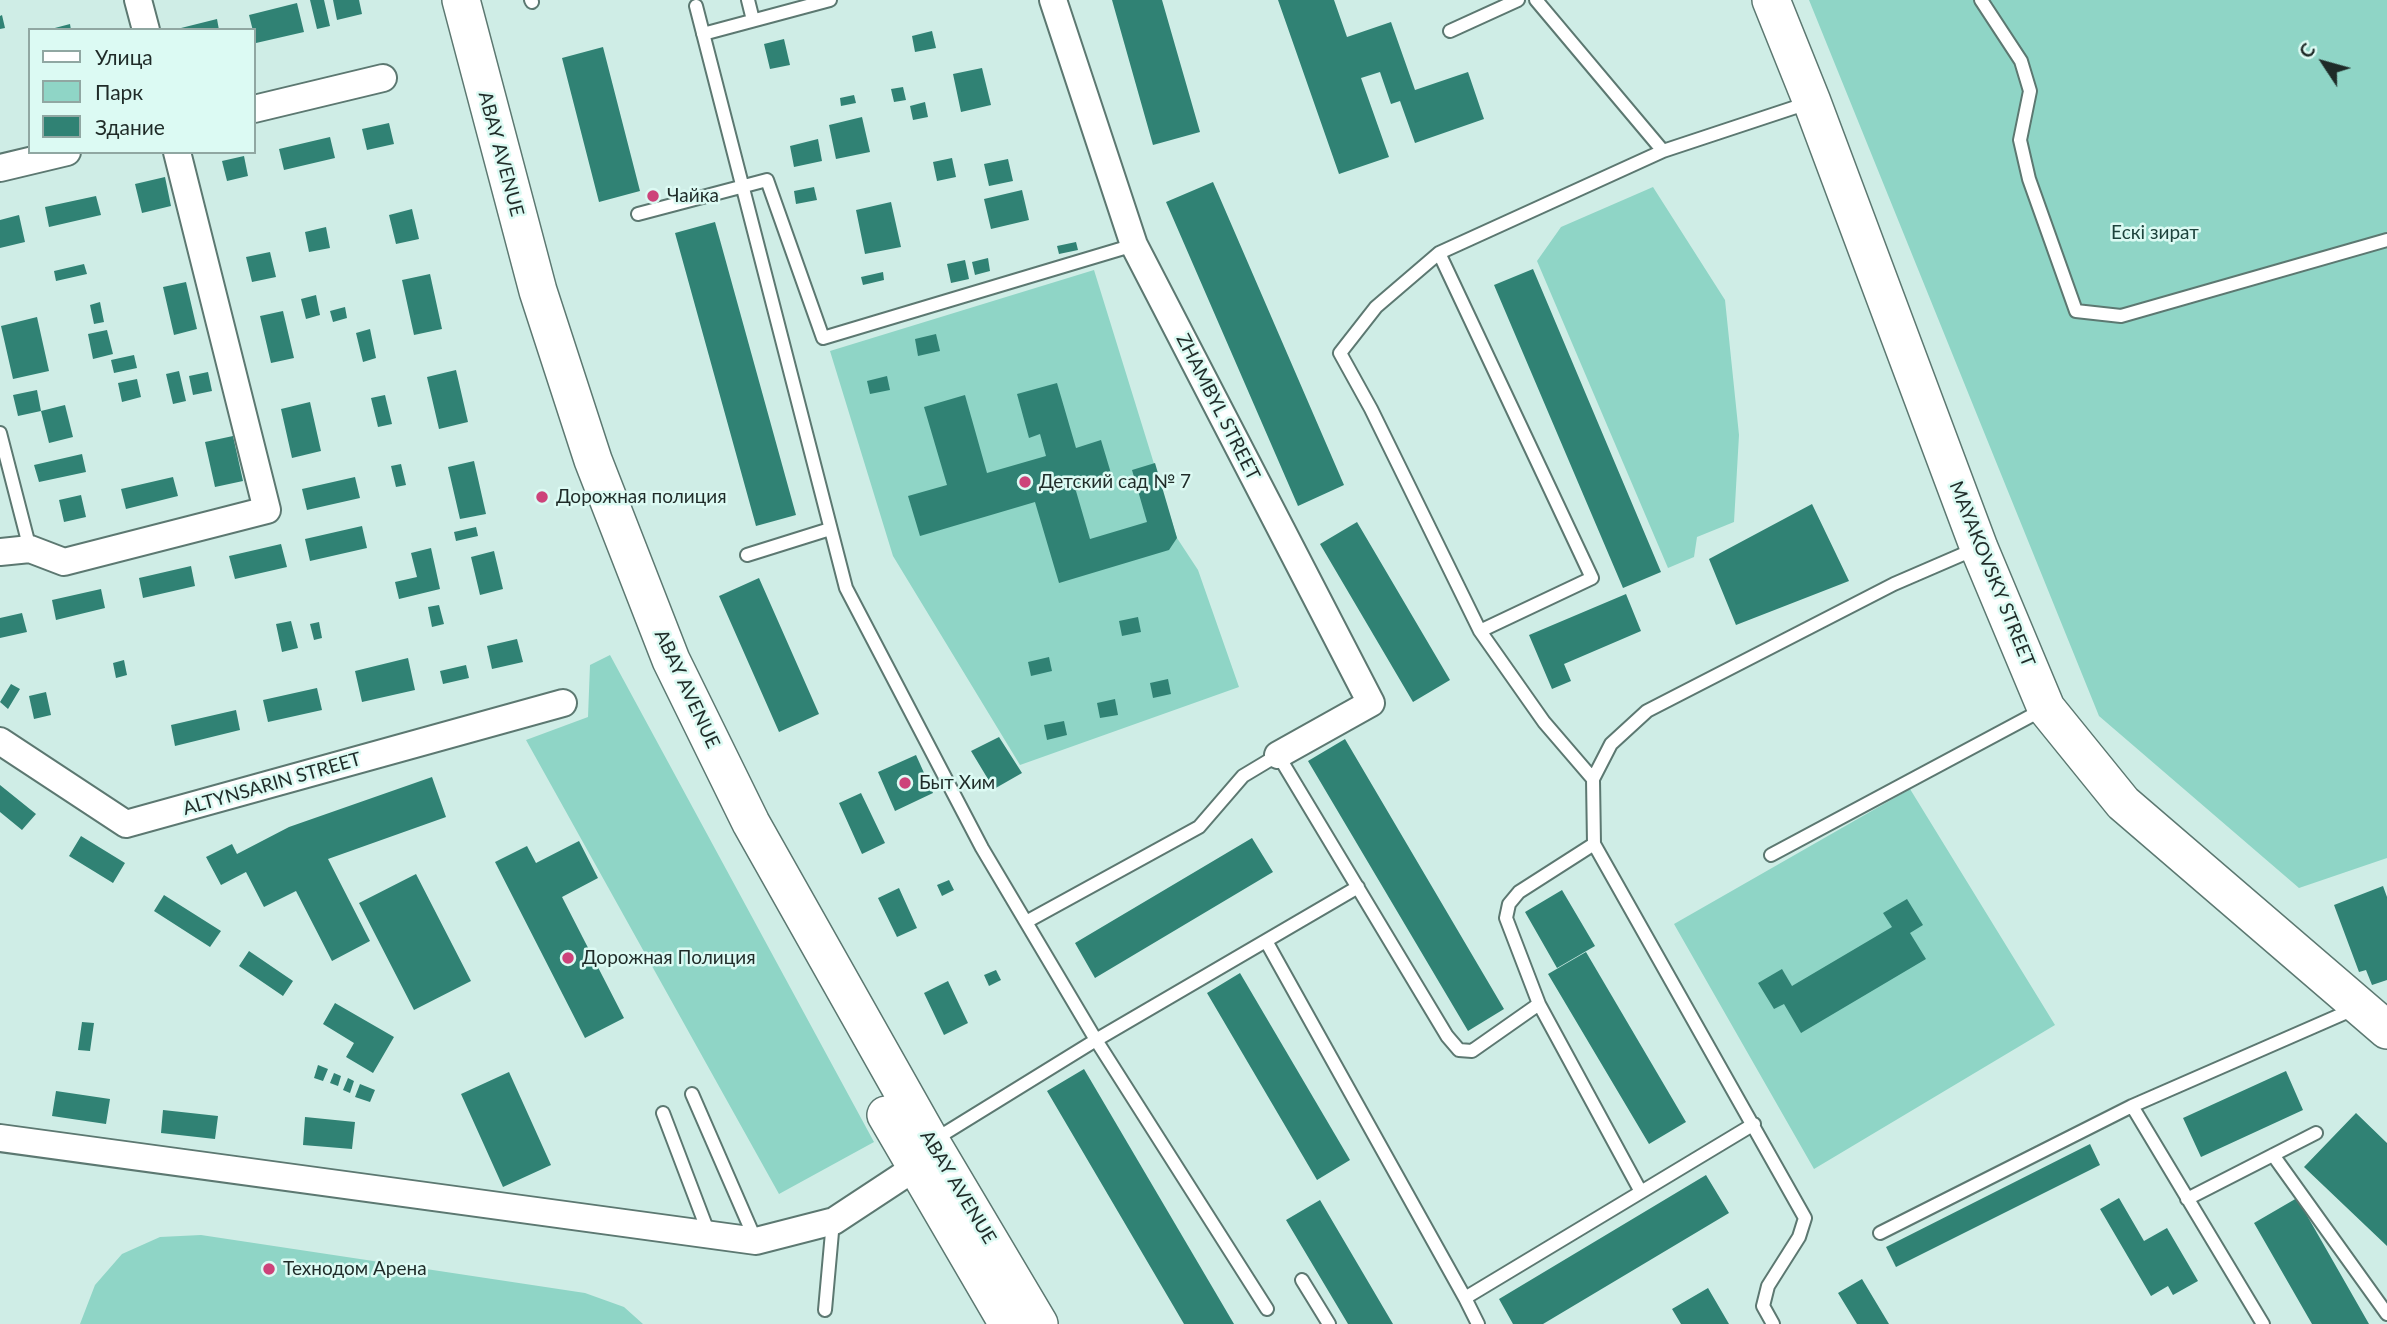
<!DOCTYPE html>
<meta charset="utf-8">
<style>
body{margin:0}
#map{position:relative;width:2387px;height:1324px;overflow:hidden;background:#cfede6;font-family:Lato,sans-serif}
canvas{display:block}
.legend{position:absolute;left:28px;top:28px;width:228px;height:126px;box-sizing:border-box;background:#dcfaf3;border:2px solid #90a7a2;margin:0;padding:9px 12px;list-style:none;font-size:21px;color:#1f2b28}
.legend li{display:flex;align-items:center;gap:14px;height:35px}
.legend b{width:35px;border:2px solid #90a7a2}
.north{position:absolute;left:2289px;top:28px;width:70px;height:70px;-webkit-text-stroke:5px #dcfaf3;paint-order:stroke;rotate:306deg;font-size:19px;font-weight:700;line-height:28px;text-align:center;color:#1f2b28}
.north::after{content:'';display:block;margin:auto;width:24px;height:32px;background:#1f2b28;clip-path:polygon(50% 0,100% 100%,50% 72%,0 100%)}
</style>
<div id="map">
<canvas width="2387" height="1324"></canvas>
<ul class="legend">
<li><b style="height:9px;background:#fff"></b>Улица</li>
<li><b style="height:19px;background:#8fd5c6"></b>Парк</li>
<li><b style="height:19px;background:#308274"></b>Здание</li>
</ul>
<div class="north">С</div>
</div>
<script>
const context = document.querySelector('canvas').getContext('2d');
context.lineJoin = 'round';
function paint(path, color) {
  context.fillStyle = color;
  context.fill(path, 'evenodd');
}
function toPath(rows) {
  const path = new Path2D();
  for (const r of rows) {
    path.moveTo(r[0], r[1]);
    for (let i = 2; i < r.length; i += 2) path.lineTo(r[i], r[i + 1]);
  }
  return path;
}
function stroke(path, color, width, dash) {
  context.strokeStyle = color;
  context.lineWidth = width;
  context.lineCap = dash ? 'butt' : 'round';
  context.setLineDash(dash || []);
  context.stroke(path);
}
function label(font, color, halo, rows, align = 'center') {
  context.font = font + ' Lato,sans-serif';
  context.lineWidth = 5;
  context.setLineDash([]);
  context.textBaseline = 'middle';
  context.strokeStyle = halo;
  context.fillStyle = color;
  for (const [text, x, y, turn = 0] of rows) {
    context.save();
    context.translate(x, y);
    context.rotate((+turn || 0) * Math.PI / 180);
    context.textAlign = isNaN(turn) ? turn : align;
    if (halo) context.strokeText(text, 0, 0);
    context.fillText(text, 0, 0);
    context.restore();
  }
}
paint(toPath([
 [1809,0,2387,0,2387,858,2299,888,2099,716],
 [1653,187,1725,300,1739,435,1734,522,1697,537,1694,557,1668,568,1537,261,1561,227],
 [1094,270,1177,538,1198,570,1239,687,1020,765,893,556,830,351],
 [610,655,874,1142,779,1194,526,740,588,717,590,665],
 [1910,789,2055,1025,1814,1169,1674,924],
 [201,1235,585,1293,624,1307,643,1324,80,1324,95,1285,122,1254,160,1237]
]), '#8fd5c6');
paint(toPath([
 [310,0,324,0,330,26,317,29],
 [333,0,359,0,362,14,337,20],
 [1112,0,1162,0,1200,132,1153,145],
 [1278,0,1334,0,1347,37,1391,22,1415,90,1468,72,1484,119,1415,143,1400,101,1391,104,1380,72,1361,78,1389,157,1339,174],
 [297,3,304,32,256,43,249,15],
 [2,15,5,28,0,29,0,16],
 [217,19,219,30,182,30,181,28],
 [70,24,71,30,51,30,51,29],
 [932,31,936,48,915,52,912,36],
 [784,39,790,65,770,69,764,44],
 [603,47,640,191,599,202,562,58],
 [982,68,991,105,961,112,953,74],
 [903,87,906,100,894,102,891,89],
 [854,95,856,103,841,106,840,98],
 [925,102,928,117,913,120,910,106],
 [862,117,870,152,836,159,829,125],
 [389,123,394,144,367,150,362,129],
 [330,137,335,158,284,170,279,149],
 [818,139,822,161,794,167,790,146],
 [244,156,248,176,227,181,222,161],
 [952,158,956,177,937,181,933,162],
 [1008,159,1013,181,989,186,984,164],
 [165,177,171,206,142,213,135,184],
 [1213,182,1344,485,1298,506,1166,202],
 [814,187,817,200,796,204,794,191],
 [1022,190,1029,220,991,229,984,199],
 [96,196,101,215,49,227,45,207],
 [891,202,901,247,865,254,856,210],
 [412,209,419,239,396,244,389,215],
 [19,215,25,242,0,248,0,220],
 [715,222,796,515,756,526,675,233],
 [326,227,330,248,309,252,305,232],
 [1076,242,1078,250,1059,254,1057,246],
 [270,252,276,277,252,282,246,257],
 [988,258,990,271,975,275,972,262],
 [965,260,969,279,951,283,947,264],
 [84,264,87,274,56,281,54,271],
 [1533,269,1661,572,1623,588,1494,285],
 [883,272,884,280,863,285,861,277],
 [430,274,442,329,414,335,402,280],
 [186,282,197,329,174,335,163,287],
 [316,295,320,315,306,319,301,299],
 [100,302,104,322,94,324,90,305],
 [345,307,347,318,333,322,330,311],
 [283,311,294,358,271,363,260,316],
 [37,317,49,371,13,379,1,326],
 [370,329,376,358,363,362,356,333],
 [107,330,113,354,93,359,88,334],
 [936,334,940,351,918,356,915,339],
 [134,355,137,368,114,373,111,360],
 [456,370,468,422,439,429,427,377],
 [179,371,186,401,173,404,166,374],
 [208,372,212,391,193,395,189,376],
 [887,376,890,390,870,394,867,381],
 [137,379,141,397,122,402,118,383],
 [1057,383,1076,448,1101,440,1113,480,1076,491,1090,539,1147,522,1132,470,1155,463,1177,538,1169,550,1059,583,1035,502,920,536,908,496,947,485,924,407,965,395,987,473,1046,456,1040,434,1029,438,1017,394],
 [37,390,41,411,18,416,13,395],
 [385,395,392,424,378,427,371,398],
 [310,402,321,451,292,458,281,409],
 [65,405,73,437,49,443,41,411],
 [233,436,243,481,215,487,205,442],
 [82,454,86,472,39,482,34,465],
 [474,461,486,514,460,519,448,467],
 [401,464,406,485,396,487,391,466],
 [173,477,178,496,126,509,121,489],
 [355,477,360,498,307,510,302,489],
 [81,495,86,517,64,522,59,500],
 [1812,504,1849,581,1736,625,1709,559],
 [1357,522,1450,680,1413,702,1320,544],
 [362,526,367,548,310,561,305,539],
 [476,527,478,536,456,541,454,532],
 [281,544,287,567,235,579,229,556],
 [431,548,440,589,399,599,395,582,417,577,411,553],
 [494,551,503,589,480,595,471,557],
 [191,566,195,586,143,598,139,578],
 [759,578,819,714,779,732,719,596],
 [101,589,105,608,56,620,52,600],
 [1626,594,1641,631,1564,664,1571,681,1552,689,1529,635],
 [439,605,444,624,432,627,428,607],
 [22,613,27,632,0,638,0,618],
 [1138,617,1141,632,1122,636,1119,621],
 [291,621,298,648,282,652,276,624],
 [319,622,322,638,314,640,310,624],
 [517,639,523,662,492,669,487,646],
 [1049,657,1052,671,1031,676,1028,662],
 [408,658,415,690,362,702,355,671],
 [124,660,127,675,116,678,113,663],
 [466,665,469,678,443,684,440,671],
 [1168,679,1171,694,1153,698,1150,683],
 [11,684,20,689,8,709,0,702],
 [317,688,322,710,268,722,263,700],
 [46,692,51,715,34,719,29,696],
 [1115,699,1118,715,1100,718,1097,703],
 [236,710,240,730,175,746,171,725],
 [1064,721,1067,735,1047,740,1044,725],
 [999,737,1022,773,994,789,971,751],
 [1345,739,1504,1009,1468,1031,1308,761],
 [916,755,933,793,895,811,878,772],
 [432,777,446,817,328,859,370,941,332,961,296,891,264,907,246,872,221,885,206,857,232,844,237,854,289,827],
 [0,785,36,814,22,830,0,812],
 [861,793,885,843,862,854,839,803],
 [81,836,125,863,113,883,69,856],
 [1252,838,1273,872,1095,978,1075,943],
 [579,841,598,878,562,897,624,1018,585,1038,495,862,527,846,536,863],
 [416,874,471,981,414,1010,359,903],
 [949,880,954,890,942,896,937,885],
 [2383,886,2387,897,2387,980,2372,985,2366,970,2359,972,2334,905],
 [899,888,917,928,897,937,878,898],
 [1562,890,1595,946,1557,968,1525,912],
 [164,895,221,931,210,947,154,911],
 [1907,899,1923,925,1910,933,1926,959,1801,1033,1784,1004,1774,1009,1758,983,1782,969,1792,986,1892,927,1883,913],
 [249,951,293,981,283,996,239,966],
 [1586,952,1686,1122,1649,1144,1548,974],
 [996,970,1001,980,989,986,984,975],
 [1240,973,1350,1160,1317,1180,1207,993],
 [948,981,968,1023,944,1035,924,993],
 [335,1003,394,1037,373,1073,346,1057,354,1043,323,1024],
 [82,1022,94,1023,90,1051,78,1050],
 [318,1065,328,1069,323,1081,314,1078],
 [1084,1069,1234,1324,1184,1324,1047,1091],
 [2286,1071,2303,1110,2201,1157,2183,1118],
 [509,1072,551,1165,503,1187,461,1094],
 [334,1073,341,1076,338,1086,330,1083],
 [348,1078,354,1081,350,1093,343,1090],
 [360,1084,375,1090,370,1102,355,1097],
 [56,1091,110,1099,106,1124,52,1116],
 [163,1110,218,1116,215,1139,161,1133],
 [2356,1113,2387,1143,2387,1246,2304,1167],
 [305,1117,355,1122,352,1149,303,1145],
 [2090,1144,2100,1165,1896,1267,1886,1247],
 [1706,1175,1729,1213,1543,1324,1513,1324,1499,1299],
 [2119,1198,2144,1241,2167,1228,2198,1281,2173,1295,2168,1286,2151,1296,2100,1209],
 [2297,1198,2369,1324,2312,1324,2254,1223],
 [1320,1200,1393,1324,1348,1324,1286,1220],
 [1862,1279,1889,1324,1857,1324,1838,1293],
 [1708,1288,1729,1324,1681,1324,1672,1309]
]), '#308274');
const service = toPath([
 [531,0,532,2],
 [748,0,753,20],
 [1536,0,1663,151],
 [1981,0,2021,61,2030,91,2020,140,2029,179,2076,311,2121,316,2387,240],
 [696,6,846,588,982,848,1096,1040,1267,1309],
 [1450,31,1518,0],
 [703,34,830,0],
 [638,214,767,180,823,338,1134,245],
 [1439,253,1592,578,1480,631],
 [0,433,30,549],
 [747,555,830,529],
 [1593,779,1544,722,1480,631,1371,409,1340,353,1376,307,1439,253,1663,151,1808,103],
 [1771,855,2042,710],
 [1026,922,1199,827,1243,776,1278,755,1447,1036,1459,1050,1472,1051,1539,1004,1506,918,1509,904,1519,892,1594,844],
 [1266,941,1465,1298],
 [1539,1004,1641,1192],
 [692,1094,756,1241],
 [663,1113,709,1234],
 [934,1140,1096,1040,1358,887],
 [2273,1155,2387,1314],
 [2187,1199,2316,1133],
 [1880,1233,2132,1106],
 [1302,1280,1329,1324],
 [825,1310,833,1221],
 [1478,1324,1465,1298,1754,1124],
 [1773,1324,1763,1306,1768,1286,1799,1237,1805,1218,1594,844,1593,779,1611,744,1647,711,1894,584,1975,549],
 [2263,1324,2132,1106,2354,1009]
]);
const minor = toPath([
 [138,0,146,30],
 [1053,0,1134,245,1371,703,1278,755],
 [254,109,383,78],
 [0,168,67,152],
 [0,552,30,549,64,562,267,510,177,152],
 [0,741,126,824,563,703],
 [0,1138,756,1241,834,1221,916,1167,924,1152]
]);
const secondary = toPath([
 [461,0,538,291,593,460,671,660,751,823,931,1142,1039,1324],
 [1771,0,1812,102,1979,548,2046,708,2123,803,2387,1030],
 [886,1115,1008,1324]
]);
stroke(service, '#5c7871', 16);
stroke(minor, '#5c7871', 30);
stroke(secondary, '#5c7871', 40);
stroke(service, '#fff', 12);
stroke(minor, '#fff', 26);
stroke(secondary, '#fff', 37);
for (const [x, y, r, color] of [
 [653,196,7,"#cd437a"],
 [1025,482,7,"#cd437a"],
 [542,497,7,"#cd437a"],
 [905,783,7,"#cd437a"],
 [568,958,7,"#cd437a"],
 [269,1269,7,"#cd437a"]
]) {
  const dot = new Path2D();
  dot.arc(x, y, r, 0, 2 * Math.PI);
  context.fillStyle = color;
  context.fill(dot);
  stroke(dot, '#dcfaf3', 2.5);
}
label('19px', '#1f2b28', '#dcfaf3', [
 ["ABAY AVENUE",501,154,75],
 ["ZHAMBYL STREET",1218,407,63],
 ["MAYAKOVSKY STREET",1992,574,68],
 ["ABAY AVENUE",687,689,65],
 ["ALTYNSARIN STREET",272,784,-16],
 ["ABAY AVENUE",958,1187,59]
]);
label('19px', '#1f2b28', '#dcfaf3', [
 ["Чайка",667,196],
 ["Детский сад № 7",1039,482],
 ["Дорожная полиция",556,497],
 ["Быт Хим",919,783],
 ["Дорожная Полиция",582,958],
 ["Технодом Арена",283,1269]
], 'left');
label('19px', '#1d433c', '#dcfaf3', [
 ["Ескі зират",2155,233]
]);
</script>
